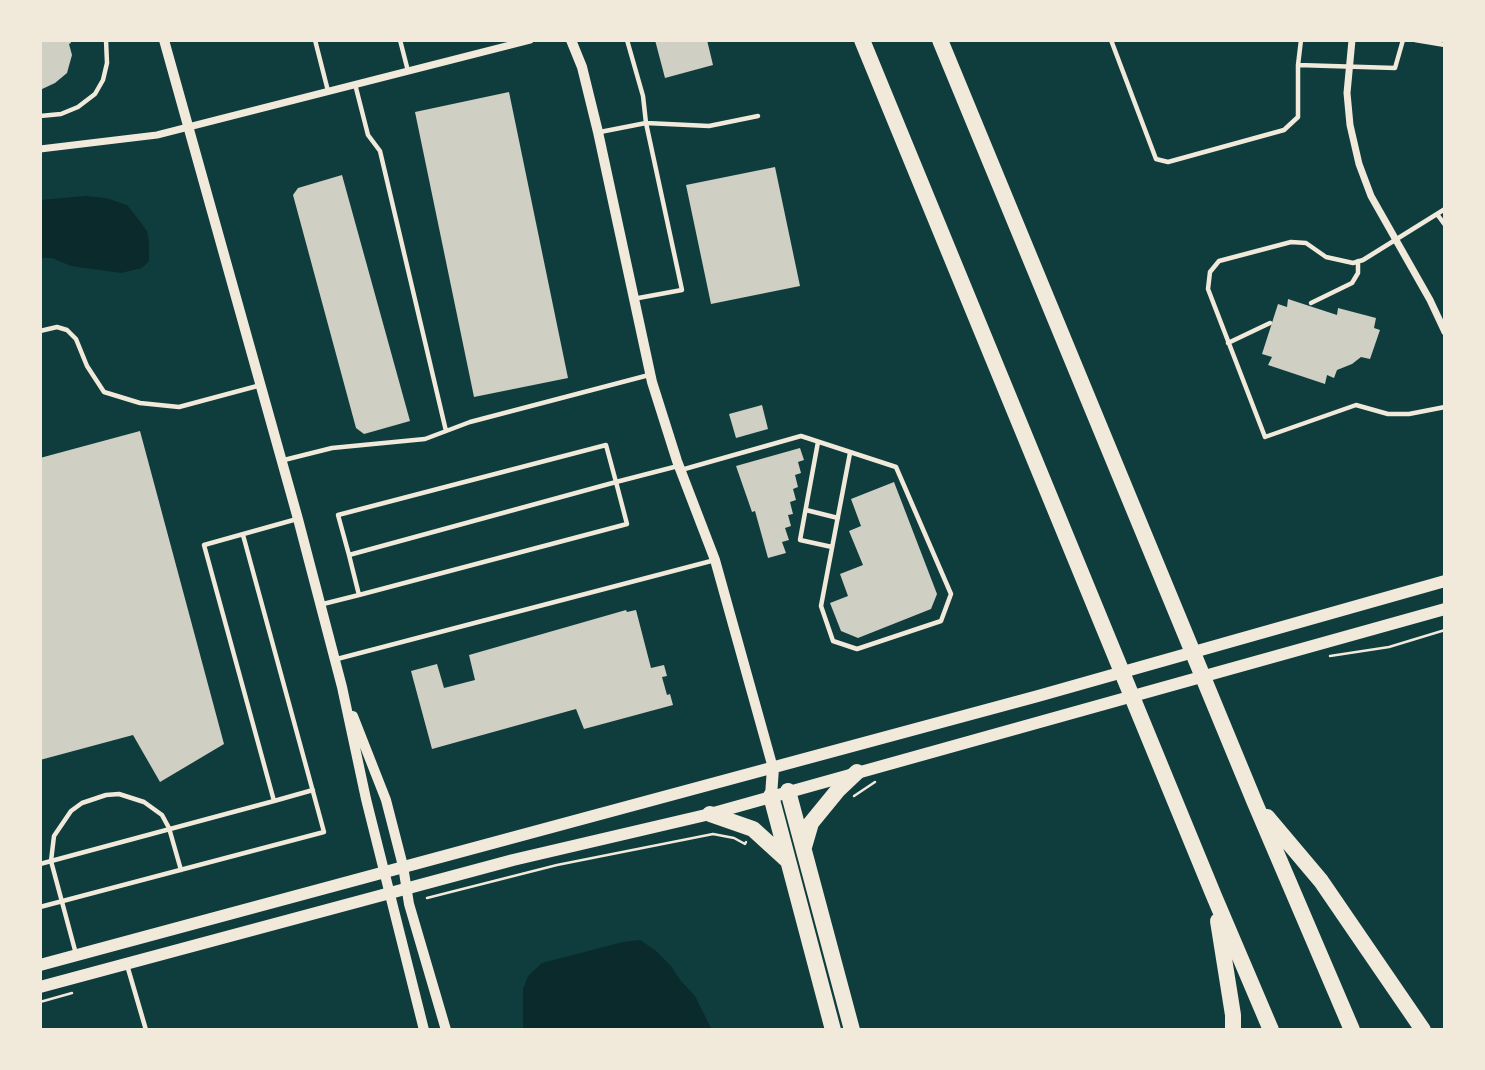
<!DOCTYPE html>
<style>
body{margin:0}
#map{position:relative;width:1485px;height:1070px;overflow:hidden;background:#0f3d3e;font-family:Poppins,sans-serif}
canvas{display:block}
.frame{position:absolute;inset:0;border:42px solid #f1e9da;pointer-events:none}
</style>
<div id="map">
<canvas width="1485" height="1070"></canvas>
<div class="frame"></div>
</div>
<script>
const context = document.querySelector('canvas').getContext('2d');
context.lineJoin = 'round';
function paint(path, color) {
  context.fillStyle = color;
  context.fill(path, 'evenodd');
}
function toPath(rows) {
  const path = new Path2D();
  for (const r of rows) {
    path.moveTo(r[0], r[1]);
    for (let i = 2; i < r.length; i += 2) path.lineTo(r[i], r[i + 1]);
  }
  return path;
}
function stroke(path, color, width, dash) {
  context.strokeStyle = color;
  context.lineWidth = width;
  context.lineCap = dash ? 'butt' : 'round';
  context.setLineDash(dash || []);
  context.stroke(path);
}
paint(toPath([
 [86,196,106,198,127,205,139,220,147,231,149,243,149,261,142,268,121,273,71,266,52,258,40,258,40,200],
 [640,940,655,950,671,966,681,981,695,996,712,1030,523,1030,523,989,528,976,542,963,623,942]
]), '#0a2a2b');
paint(toPath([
 [40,40,70,40,71,43,69,44,72,55,67,73,55,83,40,90],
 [655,40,707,40,713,65,665,78],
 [509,92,568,378,474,397,415,112],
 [775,167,800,286,711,304,686,185],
 [342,175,410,421,364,434,356,428,293,195,298,188],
 [1288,299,1337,315,1338,308,1376,318,1374,328,1380,330,1370,359,1361,357,1352,364,1337,370,1334,378,1327,375,1325,384,1268,365,1272,357,1262,354,1278,304,1287,307],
 [762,405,768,429,736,438,729,414],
 [140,431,224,744,160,782,133,735,40,760,40,458],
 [800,448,804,460,798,462,801,473,795,475,798,487,793,489,796,500,790,502,793,514,788,515,791,526,785,528,789,540,782,542,786,553,768,558,755,511,752,512,736,466],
 [894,482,937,594,931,609,858,638,841,631,830,603,848,596,840,574,863,565,849,531,861,526,851,499],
 [626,610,627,612,636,610,651,668,664,665,667,676,662,677,667,695,670,694,673,705,584,729,576,709,432,749,411,671,437,664,444,688,475,680,469,655]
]), '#cfcfc3');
stroke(toPath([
 [1330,656,1389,647,1445,630],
 [854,796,875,782],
 [427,898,557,865,713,834,734,838,745,844,746,842],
 [40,1002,72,993]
]), '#f1e9da', 2.5);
stroke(toPath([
 [315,40,328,91],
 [400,40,408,71],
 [627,40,643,96,646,123,709,126,758,116],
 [1111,40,1156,159,1168,162,1284,130,1298,117,1298,65,1395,68,1403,40],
 [1415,40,1445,45],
 [1298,65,1301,40],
 [355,84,368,135,380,151,446,431],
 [40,116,61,114,78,107,95,94,103,80,107,63,106,40],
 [600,132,646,123,682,290,633,299],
 [1445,209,1363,260,1353,263,1326,257,1306,243,1291,242,1219,261,1210,272,1208,289,1265,437,1356,405,1388,414,1409,414,1445,407],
 [1437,214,1445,225],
 [1311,303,1352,283,1358,273,1358,261],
 [40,331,57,327,67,330,76,339,87,366,104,392,140,403,179,407,261,385],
 [1228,343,1270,323],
 [818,442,800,540,832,547],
 [284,460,332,448,425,439,470,422,649,375],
 [681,470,801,436,896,467,951,594,941,621,857,649,833,641,821,606,850,453],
 [806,510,838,518],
 [349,555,338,515,606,445,616,482,627,524,359,595,349,555,616,482,678,466],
 [323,604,359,595],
 [337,659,715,560],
 [274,801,313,790],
 [40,864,274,801,204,545,297,519],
 [40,907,324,832,243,535],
 [76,954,51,861,54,836,71,811,82,803,106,795,119,794,144,802,162,815,169,828,181,870],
 [127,965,146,1030]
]), '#f1e9da', 4.5);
stroke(toPath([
 [1352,40,1347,93,1350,125,1359,164,1371,196,1430,300,1445,332],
 [40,149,157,135,530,40]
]), '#f1e9da', 7);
stroke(toPath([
 [164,40,298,519,342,687,366,799,424,1030],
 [571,40,582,67,598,132,652,382,677,461,715,560,773,768],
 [353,716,386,800,403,866,409,904,446,1030]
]), '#f1e9da', 10);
stroke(toPath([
 [771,796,773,768],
 [40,965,1038,696,1445,581],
 [40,987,513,860,710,814,1445,609]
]), '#f1e9da', 12);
stroke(toPath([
 [862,40,1214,896,1271,1030],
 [940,40,1255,803,1352,1030],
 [788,791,852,1030],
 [771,796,833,1030],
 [710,814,753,829,787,860],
 [1267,817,1321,881,1423,1030],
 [804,847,811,823,838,790,857,772],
 [1218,921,1233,1015,1233,1030]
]), '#f1e9da', 16);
</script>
